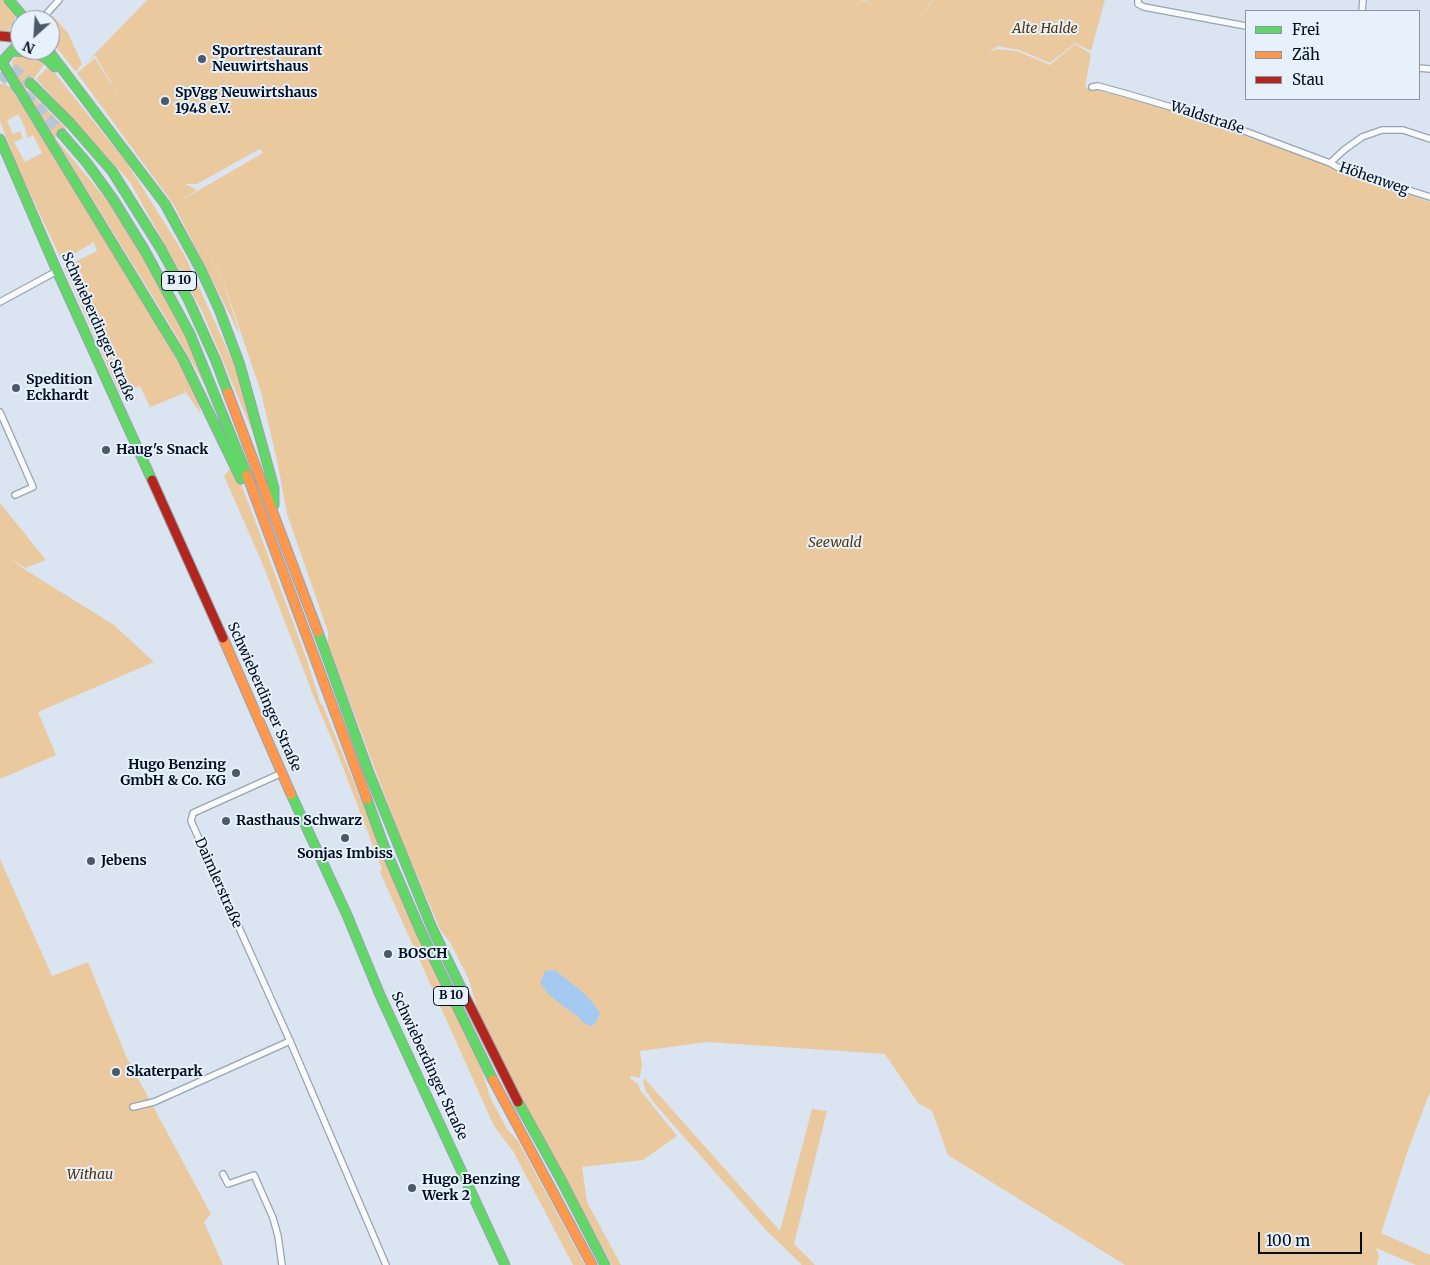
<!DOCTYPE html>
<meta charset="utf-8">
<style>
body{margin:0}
#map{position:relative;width:1430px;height:1265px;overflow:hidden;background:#dae5f1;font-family:Merriweather,serif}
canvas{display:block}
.legend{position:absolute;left:1245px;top:10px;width:175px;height:90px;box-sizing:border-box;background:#e7f1fc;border:1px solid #8b96a4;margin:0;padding:6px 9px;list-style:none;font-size:15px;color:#000d1f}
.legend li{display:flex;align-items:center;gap:10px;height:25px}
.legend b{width:25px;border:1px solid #8b96a4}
.north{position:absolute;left:10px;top:10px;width:50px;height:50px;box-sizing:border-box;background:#e7f1fc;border:1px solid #8b96a4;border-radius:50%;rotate:206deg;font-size:14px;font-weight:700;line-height:20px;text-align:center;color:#000d1f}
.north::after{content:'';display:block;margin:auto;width:18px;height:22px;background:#4c5968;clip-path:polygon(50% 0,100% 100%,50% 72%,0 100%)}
.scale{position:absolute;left:1258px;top:1232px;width:104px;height:22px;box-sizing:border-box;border:2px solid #000d1f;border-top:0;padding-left:6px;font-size:15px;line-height:18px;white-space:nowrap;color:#000d1f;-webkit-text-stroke:4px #e7f1fc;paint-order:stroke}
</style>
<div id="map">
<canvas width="1430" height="1265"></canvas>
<ul class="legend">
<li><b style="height:6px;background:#63d668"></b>Frei</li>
<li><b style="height:6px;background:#ff974d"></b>Zäh</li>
<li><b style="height:6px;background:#b3261e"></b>Stau</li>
</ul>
<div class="north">N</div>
<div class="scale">100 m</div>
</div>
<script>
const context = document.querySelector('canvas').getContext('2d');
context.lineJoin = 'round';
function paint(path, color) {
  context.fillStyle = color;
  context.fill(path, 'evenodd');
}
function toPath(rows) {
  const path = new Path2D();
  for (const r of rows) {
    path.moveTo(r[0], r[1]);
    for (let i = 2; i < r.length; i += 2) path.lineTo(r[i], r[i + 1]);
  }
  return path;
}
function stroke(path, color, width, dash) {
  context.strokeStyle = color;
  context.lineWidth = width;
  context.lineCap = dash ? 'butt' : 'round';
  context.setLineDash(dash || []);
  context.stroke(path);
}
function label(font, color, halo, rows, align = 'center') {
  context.font = font + ' Merriweather,serif';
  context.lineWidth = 4;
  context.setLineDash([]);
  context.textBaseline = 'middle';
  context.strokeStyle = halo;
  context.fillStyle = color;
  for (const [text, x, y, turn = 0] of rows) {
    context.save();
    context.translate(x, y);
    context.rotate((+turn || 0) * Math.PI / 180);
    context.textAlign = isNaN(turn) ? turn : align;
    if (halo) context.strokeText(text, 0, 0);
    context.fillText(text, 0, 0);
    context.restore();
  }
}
paint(toPath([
 [0,0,4,0,16,16,7,34,0,32],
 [147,0,861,0,874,5,864,0,932,0,919,21,933,0,1105,0,1091,51,1075,43,1050,63,1019,50,998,46,988,52,997,49,1017,51,1050,65,1075,44,1091,54,1085,87,1176,111,1430,202,1430,1092,1408,1150,1381,1233,1430,1255,1430,1265,1416,1265,1376,1248,1379,1256,1377,1265,1125,1265,948,1155,932,1111,918,1103,885,1054,707,1042,640,1051,642,1066,640,1076,639,1078,631,1076,630,1078,638,1084,640,1090,677,1136,643,1160,582,1167,587,1202,621,1265,612,1265,517,1089,479,1014,469,980,450,942,441,931,400,836,328,644,328,632,287,514,278,465,261,392,224,283,188,210,224,284,240,335,174,205,77,73,95,58,120,98,95,55,84,65],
 [260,149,263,153,182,200,197,190,185,184,197,184],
 [53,16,68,33,82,64,76,72,50,39,50,20,48,20],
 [19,54,36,55,46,62,26,89,66,128,54,139,13,73,12,61],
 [49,66,127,163,184,254,237,371,259,447,202,311,130,182,36,79],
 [0,84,4,84,10,87,25,110,111,248,195,390,201,414,183,388,185,393,150,407,140,386,120,394,64,267,97,251,94,242,62,261,17,166,0,121],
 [18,114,26,130,25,131,28,138,33,135,42,153,25,162,14,142,23,138,20,131,13,134,7,121],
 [56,139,114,209,156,276,183,330,219,409,166,318,56,140],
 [231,468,237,474,254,518,307,660,320,702,323,706,390,870,481,1067,490,1097,507,1129,518,1141,585,1265,573,1265,513,1151,494,1126,380,872,382,869,335,747,315,700,263,565,224,476],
 [0,503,46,560,25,568,9,557,24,569,114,625,154,662,38,712,56,755,0,779],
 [0,859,52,976,88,962,126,1056,211,1214,204,1222,223,1265,0,1265],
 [644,1078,780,1231,812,1109,827,1111,794,1244,815,1265,802,1265,765,1229,655,1104,646,1091,643,1082]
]), '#ebc99f');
paint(toPath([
 [555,970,585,994,600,1012,597,1021,592,1026,585,1024,576,1015,564,1007,549,995,540,983,545,971]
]), '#a4caf1');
stroke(toPath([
 [0,57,30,83],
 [0,73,34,103,62,134]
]), '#b9c5d2', 11, [11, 5.5]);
const street = toPath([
 [1138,0,1138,4,1144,7,1246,26],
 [1362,11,1363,0],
 [41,20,59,0],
 [1419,68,1430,69],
 [1092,87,1098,86,1127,94,1215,120,1330,163,1341,169,1430,197],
 [1330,163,1344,150,1362,137,1382,130,1403,130,1430,139],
 [0,302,57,271],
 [0,412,33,487,15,495],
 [282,773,193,813,191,821,290,1041,386,1265],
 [133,1107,154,1102,290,1041],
 [223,1174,228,1184,254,1175,273,1218,278,1236,282,1265]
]);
const fast = toPath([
 [9,0,26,20],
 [48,50,165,204,201,270,219,309,240,365,274,488,274,505],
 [12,51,34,52,46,58,55,67],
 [2,62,183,359,241,479],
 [0,64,20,42],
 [30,83,70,123,112,171,161,249,189,301,216,361,228,393],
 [62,134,87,163,113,199,145,251,190,334,247,475],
 [0,139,57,271,152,480],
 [318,632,369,773,432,928,465,996],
 [291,794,347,915,380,995,505,1265],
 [367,799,384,846,421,932,493,1080],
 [518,1102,559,1176,605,1265]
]);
const slow = toPath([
 [228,393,318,632],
 [247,475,367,799],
 [223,638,291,794],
 [493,1080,592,1265]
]);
const jam = toPath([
 [0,36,20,38],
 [152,480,223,638],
 [465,996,518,1102]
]);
stroke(street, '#96a4b2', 8);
stroke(fast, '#96a4b2', 11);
stroke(slow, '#96a4b2', 11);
stroke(jam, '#96a4b2', 11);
stroke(street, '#f9fbfd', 5.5);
stroke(fast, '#63d668', 9);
stroke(slow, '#ff974d', 9);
stroke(jam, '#b3261e', 9);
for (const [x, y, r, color] of [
 [202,59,5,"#4c5968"],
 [165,101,5,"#4c5968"],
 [16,388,5,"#4c5968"],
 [106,450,5,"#4c5968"],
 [236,773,5,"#4c5968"],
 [226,821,5,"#4c5968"],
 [345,838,5,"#4c5968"],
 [91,861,5,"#4c5968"],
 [388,954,5,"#4c5968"],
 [116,1072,5,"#4c5968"],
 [412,1188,5,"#4c5968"]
]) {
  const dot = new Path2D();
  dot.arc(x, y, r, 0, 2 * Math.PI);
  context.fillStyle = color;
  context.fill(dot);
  stroke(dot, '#e7f1fc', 2);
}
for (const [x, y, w] of [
 [179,281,35],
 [451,996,35]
]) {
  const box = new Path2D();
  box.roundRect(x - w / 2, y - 9.5, w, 19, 4);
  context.fillStyle = '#e7f1fc';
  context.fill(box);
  stroke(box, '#000d1f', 1);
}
label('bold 12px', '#000d1f', null, [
 ["B 10",179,281],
 ["B 10",451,996]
]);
label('italic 14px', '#55350b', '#e7f1fc', [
 ["Alte Halde",1045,29],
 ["Seewald",835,543],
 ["Withau",90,1175]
]);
label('bold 14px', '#000d1f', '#e7f1fc', [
 ["Sportrestaurant",212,51],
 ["Neuwirtshaus",212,67],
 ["SpVgg Neuwirtshaus",175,93],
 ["1948 e.V.",175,109],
 ["Spedition",26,380],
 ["Eckhardt",26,396],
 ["Haug's Snack",116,450],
 ["Hugo Benzing",226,765,"right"],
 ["GmbH & Co. KG",226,781,"right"],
 ["Rasthaus Schwarz",236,821],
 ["Sonjas Imbiss",345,854,"center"],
 ["Jebens",101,861],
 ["BOSCH",398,954],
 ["Skaterpark",126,1072],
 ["Hugo Benzing",422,1180],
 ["Werk 2",422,1196]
], 'left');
label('14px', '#000d1f', '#e7f1fc', [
 ["Waldstraße",1207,118,18],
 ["Höhenweg",1374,179,19],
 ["Schwieberdinger Straße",98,327,66],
 ["Schwieberdinger Straße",264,697,66],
 ["Daimlerstraße",218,883,66],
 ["Schwieberdinger Straße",429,1066,65]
]);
</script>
